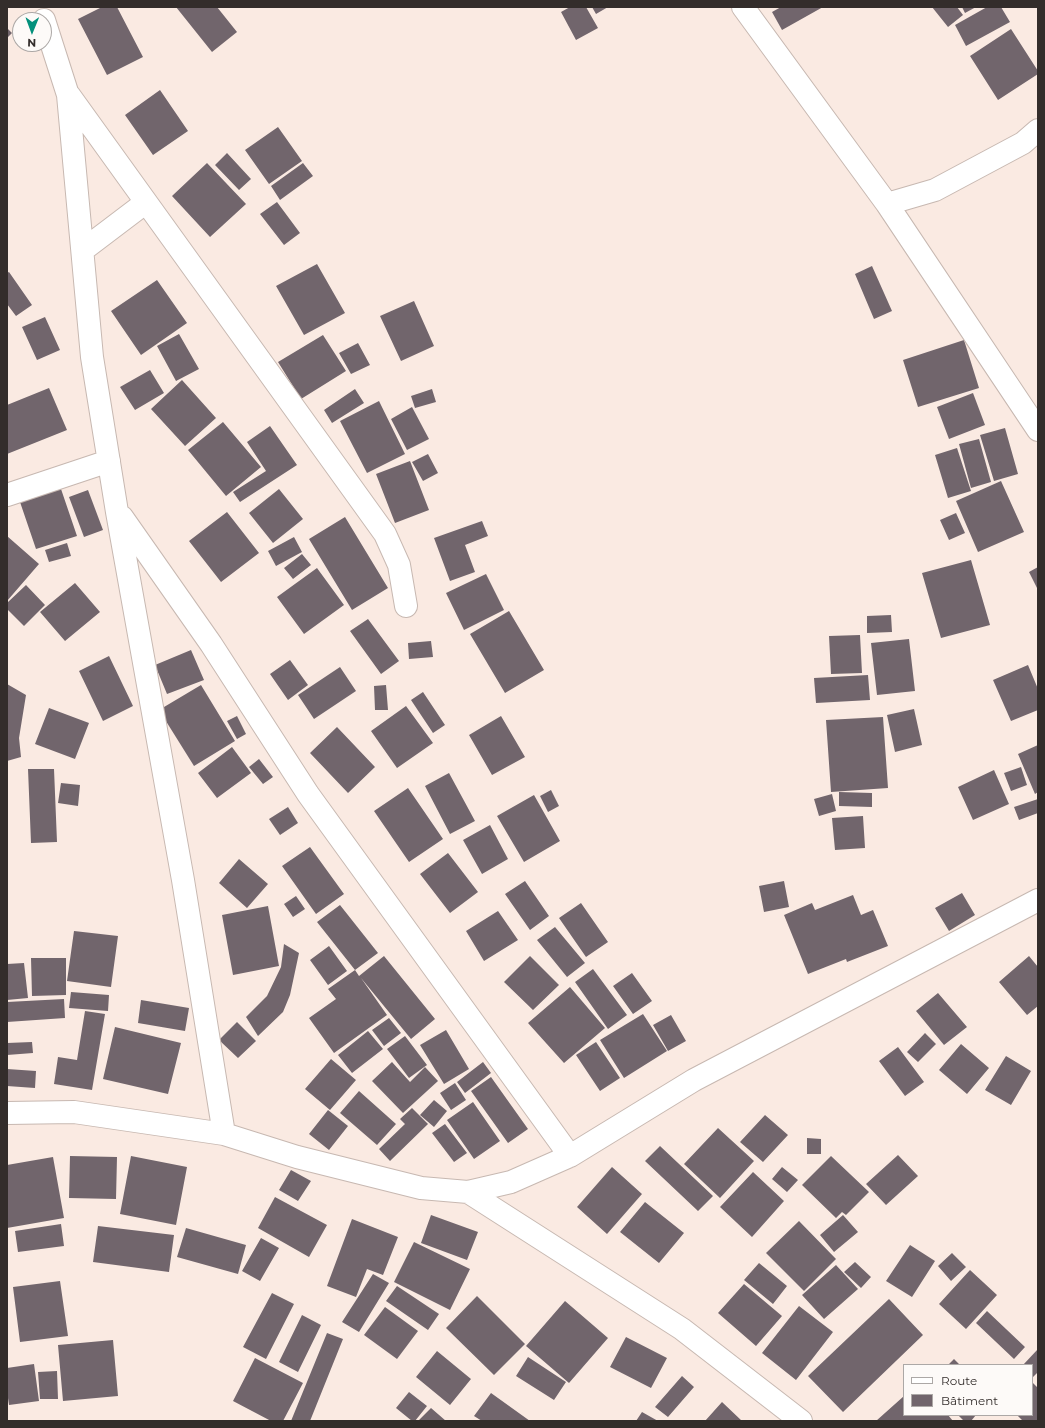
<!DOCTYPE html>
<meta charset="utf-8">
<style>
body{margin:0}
#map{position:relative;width:1045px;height:1428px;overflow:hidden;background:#faeae2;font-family:Montserrat,sans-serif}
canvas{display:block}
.frame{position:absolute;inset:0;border:8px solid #332d2b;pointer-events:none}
.legend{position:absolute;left:903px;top:1364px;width:130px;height:52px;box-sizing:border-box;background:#fdfaf8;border:1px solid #aca8a6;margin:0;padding:5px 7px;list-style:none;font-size:12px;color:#332d2b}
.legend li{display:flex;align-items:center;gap:8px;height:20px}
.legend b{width:20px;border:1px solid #aca8a6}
.north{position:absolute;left:12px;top:12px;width:40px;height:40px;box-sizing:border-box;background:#fdfaf8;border:1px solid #aca8a6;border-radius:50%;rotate:181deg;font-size:11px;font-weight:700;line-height:16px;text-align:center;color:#332d2b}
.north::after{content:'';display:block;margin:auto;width:14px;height:18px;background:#03907b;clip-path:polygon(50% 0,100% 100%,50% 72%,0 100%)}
</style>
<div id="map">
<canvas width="1045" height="1428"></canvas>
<div class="frame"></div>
<ul class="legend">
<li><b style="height:5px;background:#fff"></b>Route</li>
<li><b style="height:11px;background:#71656c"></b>Bâtiment</li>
</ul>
<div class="north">N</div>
</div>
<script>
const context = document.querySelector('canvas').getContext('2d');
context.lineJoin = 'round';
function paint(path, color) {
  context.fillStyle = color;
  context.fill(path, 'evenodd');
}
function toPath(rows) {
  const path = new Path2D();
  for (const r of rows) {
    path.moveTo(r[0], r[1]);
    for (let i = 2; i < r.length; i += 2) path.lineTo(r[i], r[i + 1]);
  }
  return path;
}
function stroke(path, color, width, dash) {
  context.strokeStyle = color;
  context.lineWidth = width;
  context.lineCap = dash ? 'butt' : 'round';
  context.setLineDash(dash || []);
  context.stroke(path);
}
paint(toPath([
 [102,7,117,7,143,57,107,75,78,19],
 [176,7,217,7,237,32,212,52],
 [570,7,586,7,598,28,576,40,561,12],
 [592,7,608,7,596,14],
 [781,7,823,7,782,30,772,12],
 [932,7,957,7,963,15,948,27],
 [962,7,976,7,965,13],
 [987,7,1001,7,1010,22,966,46,955,25],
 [7,28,12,33,7,38],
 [1011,29,1038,71,1038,74,998,100,970,56],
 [160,90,188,131,153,155,125,115],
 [278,127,302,161,269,184,245,150],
 [227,153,251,179,239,190,215,165],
 [207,163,246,204,210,237,172,196],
 [303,163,313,176,280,200,271,186],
 [277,202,300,233,284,245,260,214],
 [317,264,345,313,304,335,276,286],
 [872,266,892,311,874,319,855,274],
 [9,272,32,305,16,316,7,304,7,273],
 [157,280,187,323,141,355,111,311],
 [414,301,434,346,401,361,380,316],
 [45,317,60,350,37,360,22,327],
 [179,334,199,369,176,381,157,346],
 [323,335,346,371,301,399,278,362],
 [964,340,979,388,918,407,903,360],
 [358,343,370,365,351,374,339,353],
 [150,370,164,393,135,410,120,387],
 [182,380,216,418,185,446,151,409],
 [49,388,67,430,7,454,7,405],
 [355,389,364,403,332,423,324,410],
 [432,389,436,402,415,408,411,396],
 [973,393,985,425,949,439,937,407],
 [379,401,405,454,367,473,340,421],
 [412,407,429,439,407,450,391,419],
 [223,422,261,467,226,496,188,450],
 [270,426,297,465,240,502,233,492,266,471,247,442],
 [1005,428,1018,474,994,481,980,435],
 [979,439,991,482,971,488,959,444],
 [957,448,971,491,948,498,935,455],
 [428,454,438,473,423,481,412,462],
 [410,461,429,510,395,523,376,474],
 [1001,481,1024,532,978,552,956,501],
 [61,489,77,536,36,549,20,502],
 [279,489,303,519,273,543,249,513],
 [88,490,103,530,84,537,69,497],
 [227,512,259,553,221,582,189,541],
 [956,513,965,533,949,540,940,520],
 [345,517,388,588,352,610,309,539],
 [482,521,488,536,465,545,475,572,450,581,434,538],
 [7,536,39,564,7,601],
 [294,537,302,552,276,566,268,551],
 [67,543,71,556,49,562,45,550],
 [302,554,311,565,293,579,284,568],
 [971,560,990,625,941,638,922,573],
 [1038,567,1038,590,1029,572],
 [317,568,344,605,304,634,277,597],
 [486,574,504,610,464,630,446,593],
 [75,583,100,612,65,641,40,612],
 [26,585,45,605,24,626,7,609,7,603],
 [509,611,544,670,505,693,470,634],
 [891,615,892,632,867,633,867,616],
 [368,619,399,661,381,674,350,631],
 [860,635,862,673,831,674,829,636],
 [909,639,915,691,877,695,871,643],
 [431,641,433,657,409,659,408,643],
 [191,650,204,680,167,694,155,665],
 [109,656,133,706,103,721,79,671],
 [290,660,308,685,288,700,270,674],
 [1028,665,1038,689,1038,710,1011,721,993,680],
 [340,667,356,691,314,719,298,695],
 [868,675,870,700,816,703,814,678],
 [7,684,26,695,19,738,21,757,7,761],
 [201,685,235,741,194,766,159,710],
 [386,685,388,710,375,710,374,686],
 [423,692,445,725,433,733,411,700],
 [406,706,433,743,397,768,371,731],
 [49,708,89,723,75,759,35,744],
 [914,709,922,745,895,752,887,715],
 [237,716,246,734,237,739,227,721],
 [501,716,525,757,492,775,469,735],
 [883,717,888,788,831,792,826,720],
 [337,727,375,767,348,793,310,753],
 [1038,745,1038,792,1035,794,1018,754],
 [232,747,251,773,217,798,198,773],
 [259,759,273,777,263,784,249,767],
 [1021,767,1027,785,1011,791,1004,773],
 [28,769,54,769,57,842,31,843],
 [994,770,1009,804,973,820,958,787],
 [449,773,475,821,450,834,425,786],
 [61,783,80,785,78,806,58,803],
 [408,788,443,839,409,862,374,811],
 [551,790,559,806,548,812,540,796],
 [839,792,872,793,872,807,839,806],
 [832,794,836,811,819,816,814,799],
 [534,795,560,841,524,862,497,816],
 [1038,799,1038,813,1019,820,1014,807],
 [288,807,298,823,280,835,269,819],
 [863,816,865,848,835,850,832,818],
 [490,825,508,859,482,874,463,840],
 [310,847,344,894,316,914,282,866],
 [448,853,478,892,450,913,420,874],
 [239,859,268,884,247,908,219,883],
 [525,881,549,916,530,930,505,894],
 [784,881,789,907,764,912,759,886],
 [962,893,975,915,949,931,935,908],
 [853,895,861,915,873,910,888,946,847,962,846,959,808,974,784,915,812,903,815,910],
 [296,896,305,909,293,917,284,904],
 [581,903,608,942,586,957,559,918],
 [340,905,378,953,355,970,317,922],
 [268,906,279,966,233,975,222,915],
 [498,911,518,940,484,961,466,931],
 [555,927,585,963,567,977,537,940],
 [74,931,118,936,111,987,67,981],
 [284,944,299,953,290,995,283,1012,258,1036,246,1017,267,996,281,967],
 [329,946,347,971,328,985,310,960],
 [384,956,435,1019,411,1039,361,978,387,1015,334,1053,309,1018,336,999,328,989,355,970,359,976],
 [530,956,559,985,533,1010,504,982],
 [1029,956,1038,967,1038,1006,1027,1015,999,982],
 [31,958,66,958,66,995,32,996],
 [24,963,28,998,7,1000,7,964],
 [593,969,627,1015,608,1029,575,982],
 [632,973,652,1001,633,1014,613,986],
 [570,987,605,1028,564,1063,528,1023],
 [71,992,109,995,108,1011,69,1008],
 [938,993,967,1027,944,1045,916,1011],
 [64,999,65,1018,7,1022,7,1002],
 [141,1000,189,1008,185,1031,138,1023],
 [85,1011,105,1014,92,1090,54,1084,58,1057,77,1060],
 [643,1014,667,1051,624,1078,600,1040],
 [671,1015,686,1041,668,1051,653,1025],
 [389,1018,401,1033,384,1046,372,1030],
 [237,1022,256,1041,238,1058,219,1040],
 [115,1027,181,1043,168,1094,103,1079],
 [446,1030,469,1069,444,1084,420,1045],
 [368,1031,383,1049,352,1073,338,1055],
 [925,1033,936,1044,918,1062,907,1052],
 [405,1036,427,1065,409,1078,387,1049],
 [32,1042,33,1053,7,1055,7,1043],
 [596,1042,620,1078,600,1091,576,1055],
 [961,1044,989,1068,967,1094,939,1070],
 [898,1047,924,1082,905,1096,879,1061],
 [1006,1056,1031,1071,1011,1105,985,1090],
 [331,1059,356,1080,330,1110,305,1089],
 [392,1062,410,1082,425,1067,438,1081,403,1113,372,1081],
 [483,1062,491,1073,465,1093,457,1082],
 [7,1069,36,1071,35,1088,7,1086],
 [491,1077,528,1129,508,1143,471,1091],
 [455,1083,466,1100,451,1110,440,1093],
 [359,1091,396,1124,377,1145,340,1113],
 [434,1100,447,1111,434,1127,420,1115],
 [473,1102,500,1141,474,1159,447,1120],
 [412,1108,428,1124,390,1161,379,1149,405,1124,400,1119],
 [328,1110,348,1126,329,1150,309,1134],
 [765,1115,788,1135,763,1162,740,1142],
 [445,1124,467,1153,454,1162,432,1133],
 [718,1128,754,1161,720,1198,684,1164],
 [807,1138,821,1139,821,1154,807,1154],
 [660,1146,713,1196,698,1211,645,1161],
 [898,1155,918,1176,886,1205,866,1184],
 [70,1156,117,1157,116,1199,69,1198],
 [131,1156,187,1167,176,1225,120,1214],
 [831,1156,869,1192,846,1215,842,1212,836,1218,802,1185],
 [53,1157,64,1218,7,1228,7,1165],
 [612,1167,642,1194,607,1234,577,1207],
 [782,1167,798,1180,787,1192,772,1179],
 [291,1170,311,1181,298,1201,279,1190],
 [753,1172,784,1201,752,1237,720,1207],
 [275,1197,327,1225,309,1257,258,1228],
 [645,1202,684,1233,659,1263,620,1232],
 [431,1215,478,1232,467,1260,421,1243],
 [843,1215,858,1232,834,1252,820,1235],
 [352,1219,398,1237,383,1275,367,1269,356,1297,327,1286],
 [799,1221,836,1259,804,1291,766,1253],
 [61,1224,64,1246,18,1252,15,1231],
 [98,1226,174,1235,169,1272,93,1262],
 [186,1228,246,1245,238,1274,177,1257],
 [261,1238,279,1248,260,1281,242,1271],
 [414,1242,470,1269,450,1310,394,1282],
 [910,1245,935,1261,912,1297,886,1281],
 [952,1253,966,1267,951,1281,938,1266],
 [855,1262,871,1277,861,1288,844,1272],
 [759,1263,787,1286,773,1304,744,1280],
 [836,1265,858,1289,824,1319,802,1295],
 [970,1270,997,1295,966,1329,939,1304],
 [373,1274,389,1283,359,1332,342,1322],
 [60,1281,68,1336,20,1342,13,1287],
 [744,1284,782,1316,756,1346,718,1313],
 [397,1286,439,1314,428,1330,386,1301],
 [272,1293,294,1304,266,1359,243,1347],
 [477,1296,525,1344,494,1375,446,1328],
 [889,1299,923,1335,843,1412,808,1376],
 [565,1301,608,1338,569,1383,526,1346],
 [799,1306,833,1332,796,1380,762,1353],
 [385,1307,418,1331,397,1359,364,1335],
 [987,1311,1025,1347,1014,1359,976,1323],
 [302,1315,321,1325,298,1372,279,1362],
 [327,1333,343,1339,310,1421,291,1421],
 [626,1337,667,1358,651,1388,610,1367],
 [113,1340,118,1396,63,1401,58,1345],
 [1038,1349,1038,1372,1032,1378,1032,1365,1023,1365],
 [437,1351,471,1379,450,1405,416,1377],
 [528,1357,566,1382,554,1400,516,1376],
 [255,1358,303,1383,283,1421,271,1421,233,1401],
 [954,1359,960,1365,948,1365],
 [34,1364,39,1401,9,1405,7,1391,7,1368],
 [57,1371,58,1399,40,1399,38,1372],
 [682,1376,694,1387,668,1417,655,1407],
 [1032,1382,1038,1388,1038,1421,1023,1421,1017,1415,1032,1415],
 [409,1392,427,1406,415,1421,412,1421,396,1408],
 [491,1393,530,1421,482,1421,474,1416],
 [904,1396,904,1415,948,1415,953,1421,876,1421],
 [722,1402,742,1421,705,1421],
 [431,1408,446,1421,418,1421],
 [642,1412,658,1421,636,1421],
 [958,1415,976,1415,971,1421,964,1421]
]), '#71656c');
const minor = toPath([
 [743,7,887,204,1038,430],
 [44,20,68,95,92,357,117,512,183,880,224,1134],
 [69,95,385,534,399,565,406,606],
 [887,204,935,190,1023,143,1038,130],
 [83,250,145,203],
 [7,495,109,461],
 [122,517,211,644,308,794,570,1156],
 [7,1113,74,1112,224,1134,297,1157,421,1188,468,1192,511,1182,570,1156,694,1080,1038,900],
 [468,1192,682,1329,801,1421]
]);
stroke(minor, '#c7b8b1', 24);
stroke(minor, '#fff', 22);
</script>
